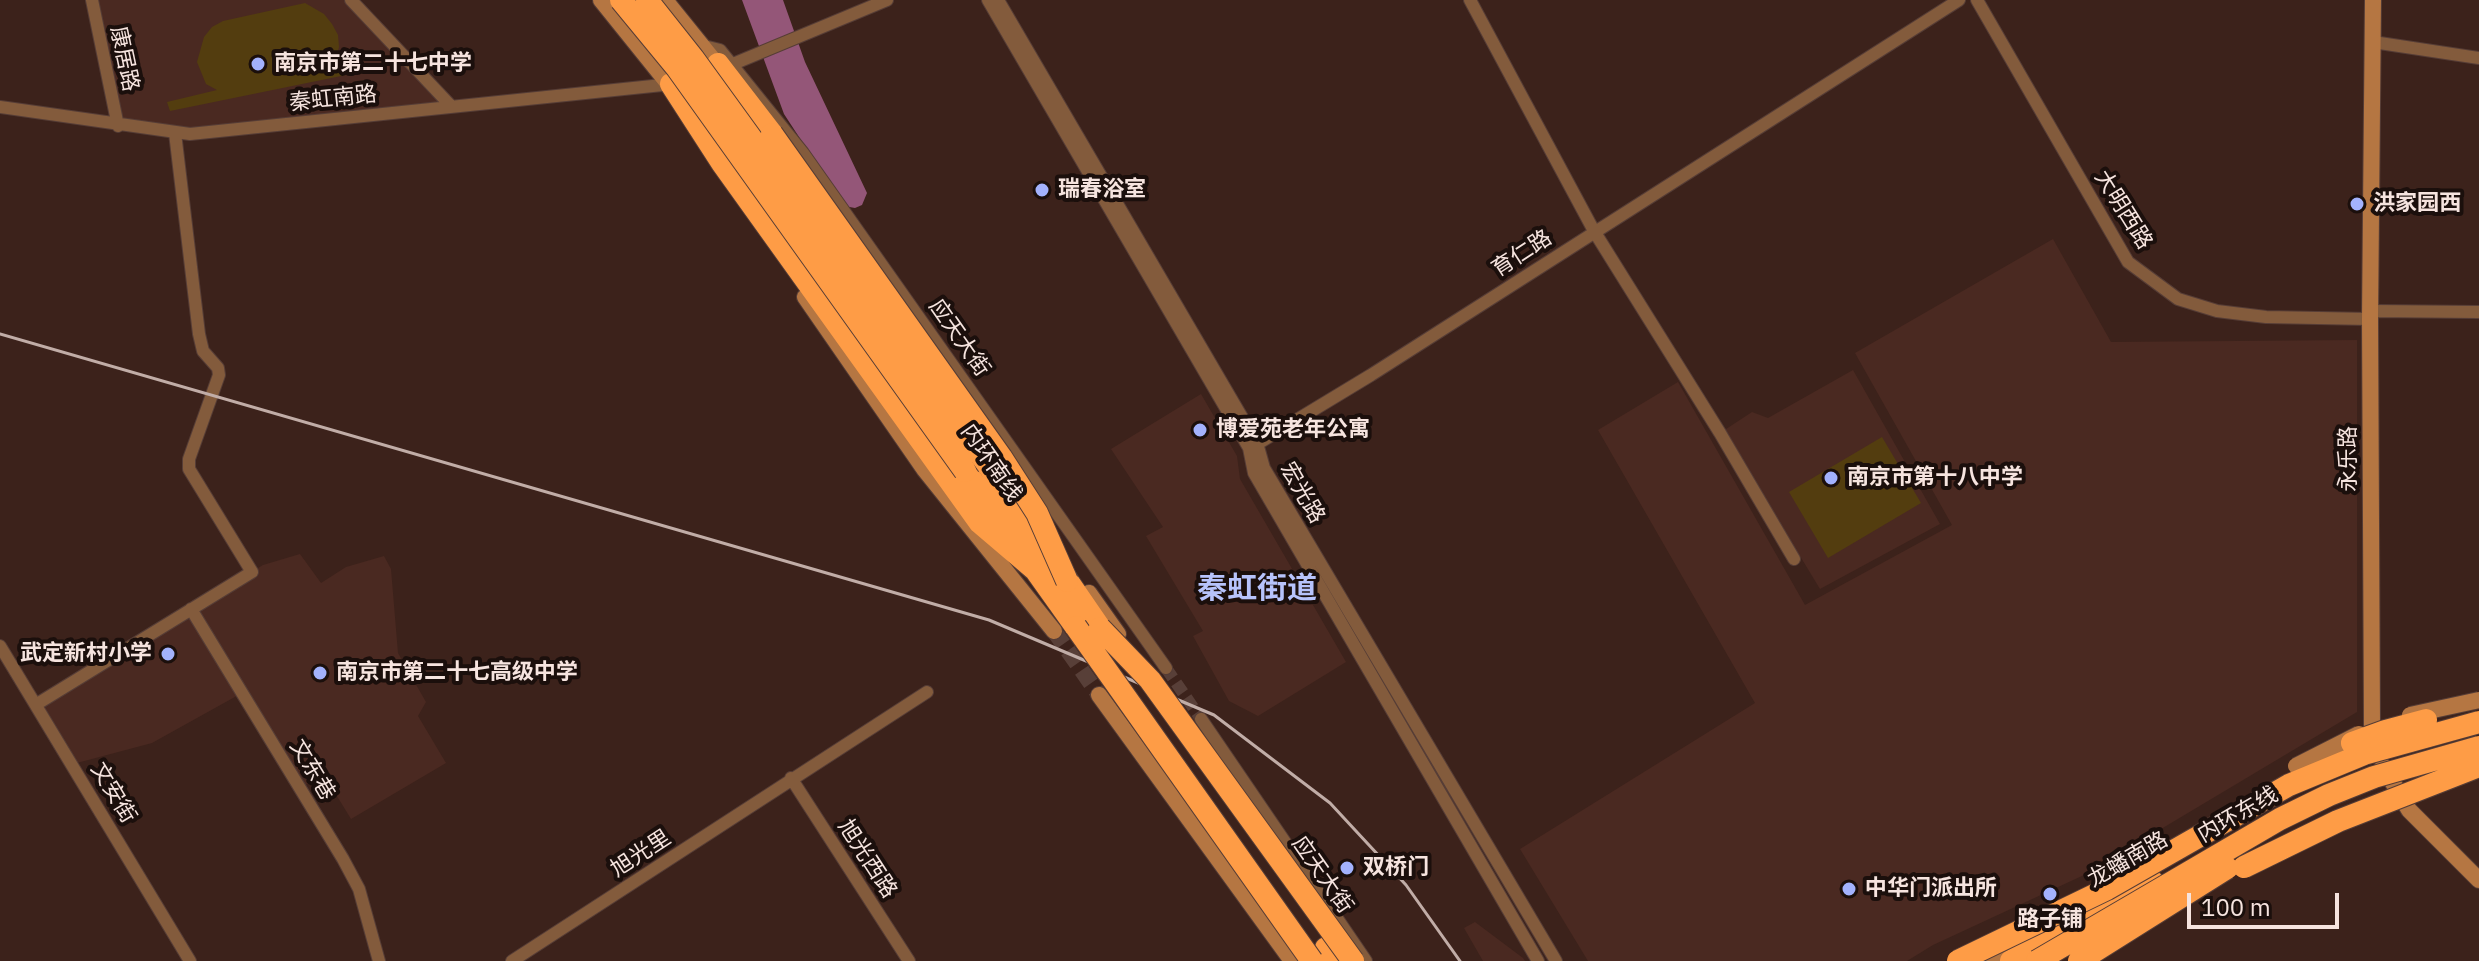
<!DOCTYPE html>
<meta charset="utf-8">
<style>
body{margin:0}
#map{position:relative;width:2479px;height:961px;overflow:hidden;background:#3c221b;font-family:"IBM Plex Sans",sans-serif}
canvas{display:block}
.scale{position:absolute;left:2187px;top:893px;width:152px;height:36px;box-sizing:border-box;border:4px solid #f6e4df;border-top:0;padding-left:10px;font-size:24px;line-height:28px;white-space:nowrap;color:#f6e4df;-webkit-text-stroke:6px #1b0f0c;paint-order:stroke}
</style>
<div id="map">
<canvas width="2479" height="961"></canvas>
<div class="scale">100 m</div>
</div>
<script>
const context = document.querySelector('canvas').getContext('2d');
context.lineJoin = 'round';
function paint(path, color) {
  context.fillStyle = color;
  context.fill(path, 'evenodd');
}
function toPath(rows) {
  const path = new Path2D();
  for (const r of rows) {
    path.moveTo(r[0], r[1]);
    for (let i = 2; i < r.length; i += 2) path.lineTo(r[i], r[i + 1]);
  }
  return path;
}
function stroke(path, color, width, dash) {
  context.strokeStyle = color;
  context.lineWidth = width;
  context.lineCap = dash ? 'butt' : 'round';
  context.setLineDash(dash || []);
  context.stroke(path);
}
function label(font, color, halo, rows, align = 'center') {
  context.font = font + ' "IBM Plex Sans","Noto Sans SC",sans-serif';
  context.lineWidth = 8;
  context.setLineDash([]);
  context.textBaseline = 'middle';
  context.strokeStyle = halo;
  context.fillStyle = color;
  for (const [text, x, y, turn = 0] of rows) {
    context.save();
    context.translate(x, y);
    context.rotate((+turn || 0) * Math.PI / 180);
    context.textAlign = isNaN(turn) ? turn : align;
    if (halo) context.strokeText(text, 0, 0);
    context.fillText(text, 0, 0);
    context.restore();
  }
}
paint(toPath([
 [92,0,351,0,451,106,190,134,118,126],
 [2053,239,2111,342,2357,340,2357,712,2084,875,1933,945,1907,961,1588,961,1520,849,1755,703,1598,430,1678,382,1805,605,1952,525,1855,353],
 [1853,370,1940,524,1820,589,1800,556,1794,559,1720,433,1752,412,1768,418],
 [1201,394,1237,456,1240,479,1346,662,1258,716,1229,701,1193,636,1203,631,1146,536,1163,527,1111,449],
 [300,554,321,583,346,567,384,556,391,569,398,653,426,702,418,716,446,763,351,819,324,775,300,788,242,693,152,743,73,764,37,704,263,565],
 [1475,922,1523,958,1525,961,1483,961,1464,928]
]), '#4a2921');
paint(toPath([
 [305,3,324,14,332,24,338,35,339,47,334,66,344,65,346,75,170,111,167,102,217,90,206,84,197,62,204,37,212,27,223,21],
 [1882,437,1921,503,1828,558,1789,492]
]), '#533d0f');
paint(toPath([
 [742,0,783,0,805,62,867,193,862,205,855,208,844,206,784,114]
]), '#945678');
stroke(toPath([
 [1166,668,1201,719]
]), '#583f38', 12, [12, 6]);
stroke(toPath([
 [1054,631,1099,695]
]), '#583f38', 16, [16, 8]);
const street = toPath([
 [92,0,118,126],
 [351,0,451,106],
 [988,0,1249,448,1254,473,1538,961],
 [998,0,1257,443,1264,468,1556,961],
 [1470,0,1594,231,1720,433,1794,559],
 [1977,0,2128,262,2178,299,2217,311,2266,317,2370,319],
 [2373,42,2479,58],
 [704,46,720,50,803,153,1166,668],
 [733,64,887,0],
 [0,107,190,134,672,84],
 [2371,311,2479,312],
 [1252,447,1371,375,1959,0],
 [191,609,343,859,359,889,379,961],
 [0,646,190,961],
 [37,704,252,572,189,469,189,459,219,375,218,368,203,351,199,334,175,133],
 [1201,719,1366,961],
 [791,778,909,961],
 [512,961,927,692]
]);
const secondary = toPath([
 [601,0,675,92],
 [665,0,724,73],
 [2373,0,2370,319,2372,725,2376,744],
 [805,297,924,469,1054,631],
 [1089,593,1118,634],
 [1099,695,1292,961],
 [2383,766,2409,810,2479,880],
 [1986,961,2034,936]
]);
const highway = toPath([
 [718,64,772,134],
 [671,84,722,163,980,523,1034,569],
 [988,465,1100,628],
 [965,471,1076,627],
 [1326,948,1335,961],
 [2011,961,2152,881]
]);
stroke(street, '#563d36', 14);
stroke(secondary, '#563d36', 18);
stroke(highway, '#563d36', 24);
stroke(street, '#835b3c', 12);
stroke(secondary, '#b57642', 16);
stroke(highway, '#fe9c46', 22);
stroke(toPath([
 [0,334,989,620,1214,715,1330,803,1406,885,1460,961]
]), '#c1ada7', 3);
const secondaryBridge = toPath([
 [2410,715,2479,700],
 [2296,766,2359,734]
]);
const highwayBridge = toPath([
 [621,0,677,68,965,471],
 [647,0,693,58,988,465],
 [772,134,1001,457,1037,513,1067,581],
 [1076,627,1312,961],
 [1100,628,1150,680,1353,961],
 [2352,743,2385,731,2426,720],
 [2244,867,2338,821,2479,766],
 [1958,961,2107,889,2289,785,2364,754,2479,722],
 [2037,961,2280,819,2329,795,2374,777,2479,747],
 [2079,961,2227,868]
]);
stroke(secondaryBridge, '#563d36', 18, []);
stroke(highwayBridge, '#563d36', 24, []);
stroke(secondaryBridge, '#b57642', 16);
stroke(highwayBridge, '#fe9c46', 22);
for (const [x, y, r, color] of [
 [258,64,8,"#a3b2fd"],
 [1042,190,8,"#a3b2fd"],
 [2357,204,8,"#a3b2fd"],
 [1200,430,8,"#a3b2fd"],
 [1831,478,8,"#a3b2fd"],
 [168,654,8,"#a3b2fd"],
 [320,673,8,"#a3b2fd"],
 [1347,868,8,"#a3b2fd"],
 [1849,889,8,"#a3b2fd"],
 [2050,894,8,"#a3b2fd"]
]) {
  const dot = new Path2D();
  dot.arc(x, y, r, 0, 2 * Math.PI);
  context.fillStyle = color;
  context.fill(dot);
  stroke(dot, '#1b0f0c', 3);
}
label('22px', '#f6e4df', '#1b0f0c', [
 ["康居路",124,59,78],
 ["秦虹南路",333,99,-6],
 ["大明西路",2123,210,58],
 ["育仁路",1522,254,-33],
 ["应天大街",959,338,55],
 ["永乐路",2349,459,-90],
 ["内环南线",991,463,55],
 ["宏光路",1302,493,60],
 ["文东巷",312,770,59],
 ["文安街",113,793,59],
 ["内环东线",2238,815,-30],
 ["旭光里",641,854,-33],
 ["旭光西路",867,859,57],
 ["龙蟠南路",2128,860,-30],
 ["应天大街",1322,875,55]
]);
label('bold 22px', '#f6e4df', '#1b0f0c', [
 ["南京市第二十七中学",274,64],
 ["瑞春浴室",1058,190],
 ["洪家园西",2373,204],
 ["博爱苑老年公寓",1216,430],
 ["南京市第十八中学",1847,478],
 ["武定新村小学",152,654,"right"],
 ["南京市第二十七高级中学",336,673],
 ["双桥门",1363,868],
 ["中华门派出所",1865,889],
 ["路子铺",2050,920,"center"]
], 'left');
label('bold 30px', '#b7c3fb', '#1b0f0c', [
 ["秦虹街道",1257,589]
]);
</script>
